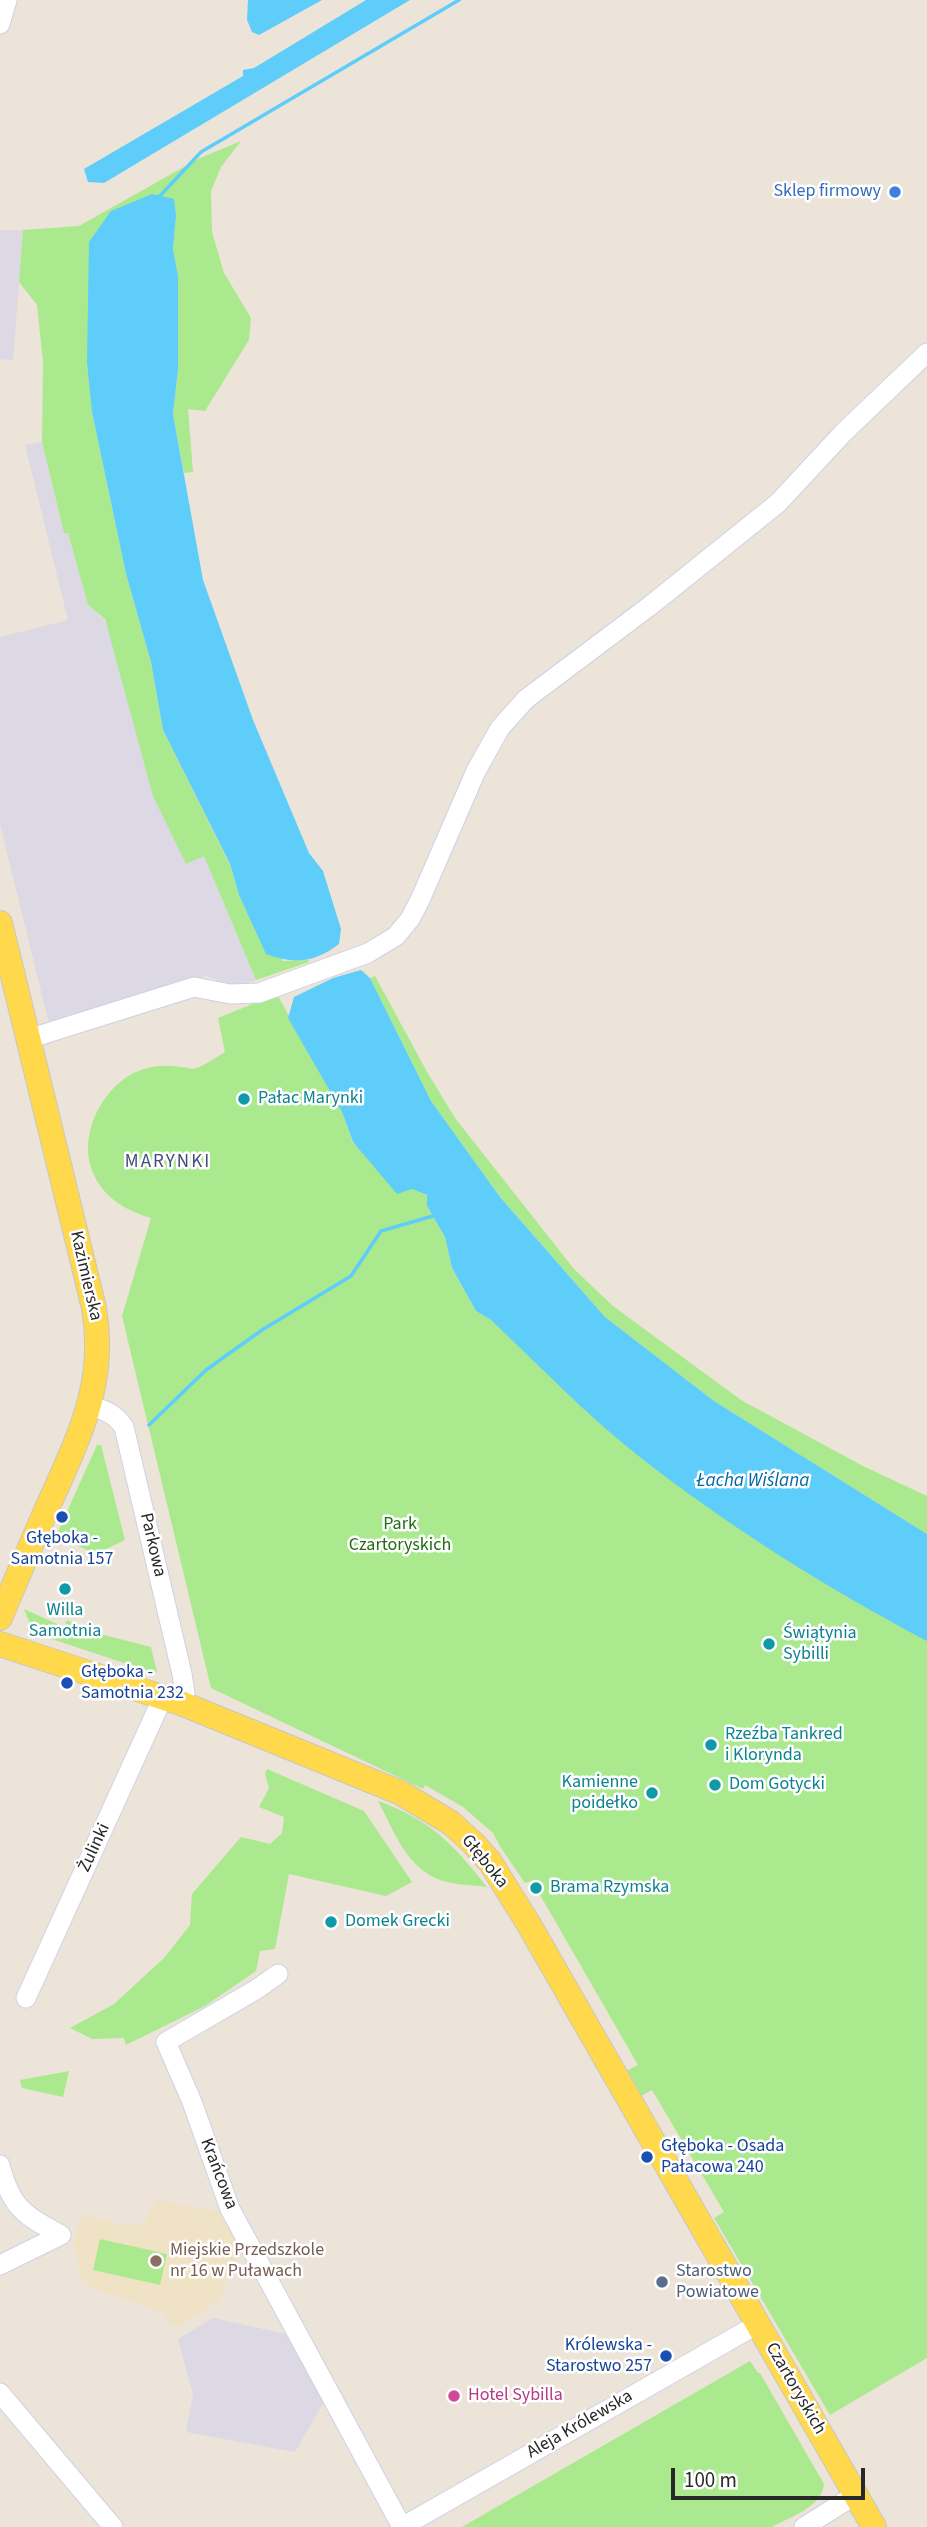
<!DOCTYPE html>
<html>
<head>
<meta charset="utf-8">
<style>
	body { margin:0 }
	#map { position:relative; width:927px; height:2527px; overflow:hidden; background:#ece4d8; font-family:"Source Sans 3",sans-serif }
	canvas { display:block }
	.scale { position:absolute; left:671px; top:2468px; width:194px; height:32px; box-sizing:border-box; border:4px solid #282828; border-top:0; padding-left:9px; font-size:21px; line-height:24px; white-space:nowrap; color:#282828; -webkit-text-stroke:5px #fff; paint-order:stroke }
</style>
</head>
<body>
<div id="map">
<canvas width="927" height="2527"></canvas>
<div class="scale">100 m</div>
</div>
<script>
const ctx = document.querySelector('canvas').getContext('2d');
ctx.lineJoin = 'round';
function paint(path, color) { ctx.fillStyle = color; ctx.fill(path, 'evenodd'); }
function strokePath(path, color, width, dash) { ctx.strokeStyle = color; ctx.lineWidth = width; ctx.lineCap = dash ? 'butt' : 'round'; ctx.setLineDash(dash || []); ctx.stroke(path); }
function write(font, color, halo, rows, align = 'center') {
  ctx.font = font + ' "Source Sans 3",sans-serif'; ctx.lineWidth = 5; ctx.setLineDash([]); ctx.textBaseline = 'middle'; ctx.strokeStyle = halo; ctx.fillStyle = color; for (const [text, x, y, turn = 0] of rows) {
    ctx.save(); ctx.translate(x, y); ctx.rotate((+turn || 0) * Math.PI / 180); ctx.textAlign = isNaN(turn) ? turn : align; if (halo) ctx.strokeText(text, 0, 0); ctx.fillText(text, 0, 0); ctx.restore();
  }
}
const industrial = new Path2D(`
	M0,230H23L13,360L0,359Z
	M42,442L64,533H68L88,605L104,619L186,863L204,855L256,980L236,987L206,976L50,1028L0,824V637L68,620L25,445Z
	M213,2318L286,2334L324,2402L295,2452L186,2432L193,2395L178,2339Z`);
const education = new Path2D(`
	M157,2200L220,2212L239,2247L235,2265H229L221,2303L211,2301L209,2309L178,2327L171,2326L164,2313L88,2286L81,2278L74,2244L81,2215L128,2226L129,2223L144,2226L147,2214Z`);
const green = new Path2D(`
	M241,141L221,167L211,191L212,232L224,273L251,318L249,340L205,411L188,409L193,472L184,473L173,414L178,370V276L173,249L176,216L92,412L126,574L151,662L163,730L230,865L239,895L283,961L308,960L309,962L256,980L204,856L186,864L153,796L105,619L88,605L68,533H64L42,442L43,362L37,305L19,282L23,230L79,226L198,159Z
	M375,976L426,1070L455,1118L574,1269L613,1306L741,1400L863,1466L927,1496V1534L714,1401L605,1317L500,1197L431,1101L370,978Z
	M277,994L342,1112L353,1143L412,1189L427,1195V1206L445,1237L452,1268L476,1311L491,1320L927,1622V2358L830,2415L714,2218L724,2212L652,2090L641,2096L626,2071L638,2065L536,1888L531,1881L525,1883L501,1848L493,1833L463,1807L425,1785L423,1789L211,1688L122,1316L151,1218C123,1210 98,1194 90,1164C81,1127 107,1080 144,1069C155,1065 169,1065 181,1067C186,1067 191,1070 196,1068C206,1065 216,1057 225,1052L218,1018Z
	M97,1445H101L125,1540L96,1554L56,1536Z
	M24,1609L64,1627L67,1620L92,1632L151,1647L157,1672H151L34,1633Z
	M267,1769L364,1811L412,1882L386,1896L289,1874L275,1949L260,1951L256,1971L205,2006L126,2045L124,2038L92,2039L70,2028L114,2004L164,1958L190,1925L192,1894L241,1837L270,1844L282,1833L284,1817L259,1807L269,1788L265,1774Z
	M378,1801C431,1820 453,1844 487,1887C473,1885 456,1885 443,1881C407,1870 394,1831 378,1801Z
	M69,2071L63,2097L22,2088L20,2080Z
	M100,2239L167,2254L160,2285L93,2270Z
	M750,2361L758,2373H760L824,2484C822,2507 790,2517 772,2527H462Z`);
const water = new Path2D(`
	M248,0H322L259,35L252,32L247,20Z
	M366,0H410L104,183L88,182L84,169L243,76V70L254,68Z
	M152,194L174,199L176,216L173,249L178,276V370L173,414L203,580L253,720L309,853L323,871L341,929L339,944C316,962 294,965 266,954L239,895L230,864L163,730L151,662L126,574L92,412L87,362L89,242L111,211Z
	M361,970L370,978L431,1101L500,1197L605,1317L714,1401L927,1534V1641C826,1588 725,1524 636,1454C584,1413 539,1365 491,1320L476,1311L452,1268L445,1237L427,1206V1195L412,1189L397,1194L353,1142L342,1112L288,1018L294,997L333,978Z`);
const stream = new Path2D(`
	M158,198L201,152L459,0
	M149,1425L206,1370L262,1330L351,1276L381,1231L433,1216`);
const minor = new Path2D(`
	M0,24L7,0
	M28,1039L194,987L230,994L259,993L368,953L396,936L410,919L420,900L476,771L500,728L526,699L651,605L778,503L844,432L927,353
	M90,1406C105,1410 115,1414 124,1427L182,1674L185,1693L183,1704
	M278,1974L257,1989L166,2042L192,2102L230,2209L402,2527
	M26,1998L163,1697
	M0,2165C11,2208 24,2215 61,2235L0,2265
	M0,2393L113,2527
	M402,2527L758,2324
	M804,2527L855,2495`);
const major = new Path2D(`
	M0,923L94,1308C107,1383 79,1437 49,1504C32,1542 16,1580 0,1618
	M0,1644L183,1704L401,1793L451,1823L473,1843L490,1862L528,1923L874,2527`);
const markers = [
	[895,192,7,"#3f7fe0"],
	[244,1099,7,"#0f9aa8"],
	[62,1517,7,"#1a4fb4"],
	[65,1589,7,"#0f9aa8"],
	[769,1644,7,"#0f9aa8"],
	[67,1683,7,"#1a4fb4"],
	[711,1745,7,"#0f9aa8"],
	[715,1785,7,"#0f9aa8"],
	[652,1793,7,"#0f9aa8"],
	[536,1888,7,"#0f9aa8"],
	[331,1922,7,"#0f9aa8"],
	[647,2157,7,"#1a4fb4"],
	[156,2261,7,"#8d6e63"],
	[662,2282,7,"#5c6f8a"],
	[666,2356,7,"#1a4fb4"],
	[454,2396,7,"#d1479c"]
];
const shopNames = [
	["Sklep firmowy",881,192]
];
const cultureNames = [
	["Pałac Marynki",258,1099],
	["Willa",65,1611,"center"],
	["Samotnia",65,1632,"center"],
	["Świątynia",783,1634],
	["Sybilli",783,1655],
	["Rzeźba Tankred",725,1735],
	["i Klorynda",725,1756],
	["Kamienne",638,1783,"right"],
	["poidełko",638,1804,"right"],
	["Dom Gotycki",729,1785],
	["Brama Rzymska",550,1888],
	["Domek Grecki",345,1922]
];
const streetNames = [
	["Kazimierska",85,1276,77],
	["Parkowa",152,1545,77],
	["Żulinki",95,1848,-65],
	["Głęboka",484,1862,51],
	["Krańcowa",218,2174,69],
	["Czartoryskich",795,2389,60],
	["Aleja Królewska",580,2425,-30]
];
const parkNames = [
	["Park",400,1525],
	["Czartoryskich",400,1546]
];
const transitNames = [
	["Głęboka -",62,1539,"center"],
	["Samotnia 157",62,1560,"center"],
	["Głęboka -",81,1673],
	["Samotnia 232",81,1694],
	["Głęboka - Osada",661,2147],
	["Pałacowa 240",661,2168],
	["Królewska -",652,2346,"right"],
	["Starostwo 257",652,2367,"right"]
];
const educationNames = [
	["Miejskie Przedszkole",170,2251],
	["nr 16 w Puławach",170,2272]
];
const serviceNames = [
	["Starostwo",676,2272],
	["Powiatowe",676,2293]
];
const hotelNames = [
	["Hotel Sybilla",468,2396]
];
const neighbourhoodNames = [
	["MARYNKI",168,1163]
];
const waterNames = [
	["Łacha Wiślana",753,1482]
];
paint(industrial, '#ddd9e4');
paint(education, '#f0e3c5');
paint(green, '#abe98e');
paint(water, '#5fcdfa');
strokePath(stream, '#5fcdfa', 3.5);
strokePath(minor, '#cdd1e3', 21);
strokePath(major, '#c7c7c7', 26);
strokePath(minor, '#fff', 19);
strokePath(major, '#ffd94b', 24);
for (const [x, y, r, color] of markers) { const dot = new Path2D(); dot.arc(x, y, r, 0, 2 * Math.PI); ctx.fillStyle = color; ctx.fill(dot); strokePath(dot, '#fff', 2.5); }
write('18px', '#366cbe', '#fff', shopNames, 'right');
write('18px', '#0d838f', '#fff', cultureNames, 'left');
write('18px', '#282828', '#fff', streetNames);
write('18px', '#226b12', '#fff', parkNames);
write('18px', '#164399', '#fff', transitNames, 'left');
write('18px', '#785e54', '#fff', educationNames, 'left');
write('18px', '#4e5e75', '#fff', serviceNames, 'left');
write('18px', '#b23c85', '#fff', hotelNames, 'left');
ctx.letterSpacing = '2px';
write('19px', '#444d7d', '#fff', neighbourhoodNames);
ctx.letterSpacing = '0px';
write('italic 19px', '#0068a4', '#fff', waterNames);
</script>
</body>
</html>
